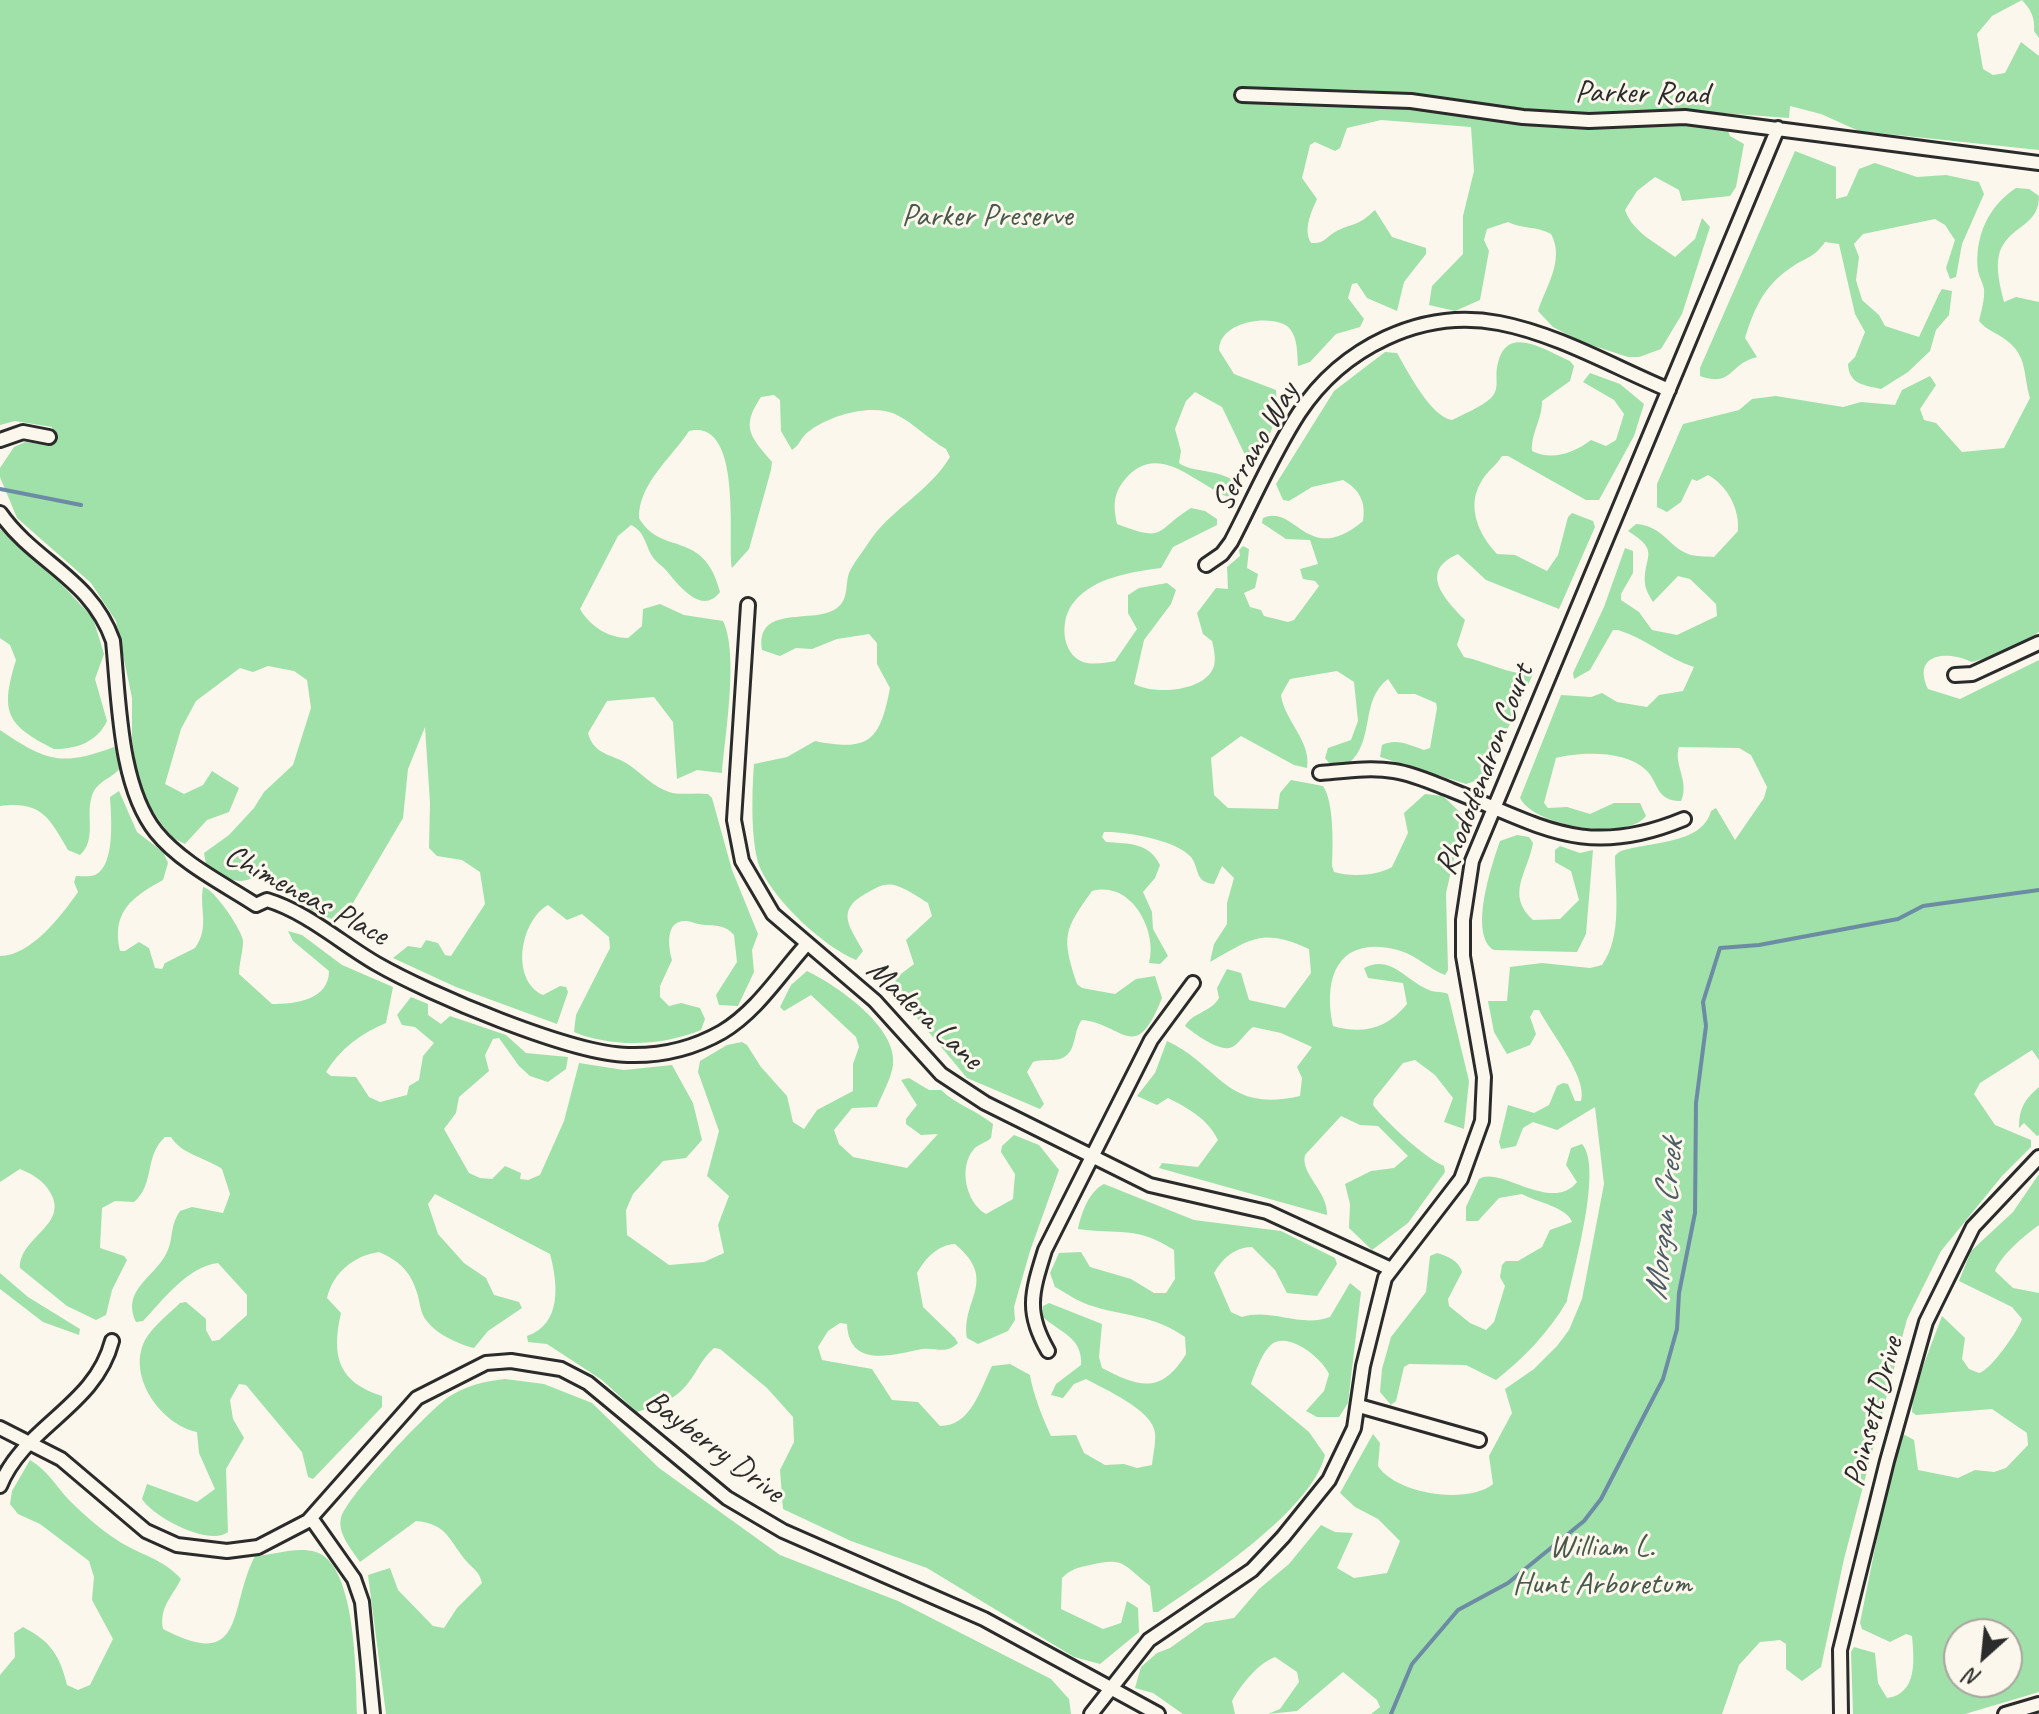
<!DOCTYPE html>
<html>
<head>
<meta charset="utf-8">
<style>
	body { margin:0 }
	#map { position:relative; width:2039px; height:1714px; overflow:hidden; background:#fbf7ec; font-family:Caveat,sans-serif }
	canvas { display:block }
	.north { position:absolute; left:1943px; top:1618px; width:80px; height:80px; box-sizing:border-box; background:#fbf7ec; border:2px solid #a8a59f; border-radius:50%; rotate:207deg; font-size:22px; font-weight:700; line-height:32px; text-align:center; color:#2b2b2b }
	.north::after { content:''; display:block; margin:auto; width:28px; height:36px; background:#2b2b2b; clip-path:polygon(50% 0,100% 100%,50% 72%,0 100%) }
</style>
</head>
<body>
<div id="map">
<canvas width="2039" height="1714"></canvas>
<div class="north">N</div>
</div>
<script>
const ctx = document.querySelector('canvas').getContext('2d');
ctx.lineJoin = 'round';
function paint(path, color) { ctx.fillStyle = color; ctx.fill(path, 'evenodd'); }
function strokePath(path, color, width, dash) { ctx.strokeStyle = color; ctx.lineWidth = width; ctx.lineCap = dash ? 'butt' : 'round'; ctx.setLineDash(dash || []); ctx.stroke(path); }
function write(font, color, halo, rows, align = 'center') {
  ctx.font = font + ' Caveat,sans-serif'; ctx.lineWidth = 6; ctx.setLineDash([]); ctx.textBaseline = 'middle'; ctx.strokeStyle = halo; ctx.fillStyle = color; for (const [text, x, y, turn = 0] of rows) {
    ctx.save(); ctx.translate(x, y); ctx.rotate((+turn || 0) * Math.PI / 180); ctx.textAlign = isNaN(turn) ? turn : align; if (halo) ctx.strokeText(text, 0, 0); ctx.fillText(text, 0, 0); ctx.restore();
  }
}
const green = new Path2D(`
	M0,0H2039V38L2034,31C2035,17 2031,10 2022,0L1992,16L1977,34L1983,69L1993,75L2005,73L2021,42L2039,56V150L1859,131L1821,114L1790,106L1789,118L1721,113L1730,136L1744,144L1736,187L1730,196L1682,201L1679,190L1655,177L1637,191L1625,210C1633,233 1657,243 1675,257L1695,239L1702,218L1710,227L1682,314L1661,349L1639,357H1628L1582,342L1553,327L1538,311C1546,286 1565,260 1551,234C1537,226 1522,229 1508,222L1487,229L1484,240L1489,251L1480,300L1455,311L1429,305L1432,286L1463,254V216L1474,171L1471,127L1381,120L1347,128L1340,148L1335,151L1315,142L1310,145L1302,178L1317,199C1311,213 1303,229 1311,243C1324,244 1325,238 1335,232C1353,222 1356,228 1375,210L1392,237L1426,248V254L1404,282L1397,311L1367,298L1357,283L1352,284L1348,298L1364,319L1360,327L1336,334L1310,362L1298,366C1297,353 1298,339 1290,329C1279,314 1220,318 1219,350L1234,374L1276,390C1279,415 1272,436 1257,456L1246,457L1222,407L1195,392L1186,401L1175,429L1181,451L1179,463C1192,473 1216,468 1236,482L1237,489L1228,497C1195,483 1159,442 1127,477C1113,493 1113,504 1117,524C1167,543 1154,531 1191,508L1205,511L1217,519V525L1173,547L1161,568C1132,572 1094,577 1074,602C1060,618 1060,653 1083,662C1093,665 1105,663 1115,661L1137,629L1128,613V595L1139,588L1167,583L1176,590L1171,604L1144,640L1134,684C1154,695 1206,692 1214,666C1216,658 1214,649 1212,641L1203,634L1197,613L1216,588L1228,589L1227,567L1240,556L1239,550L1243,546L1249,549L1247,568L1258,574L1255,588L1244,593L1250,607L1261,610L1264,616L1288,622L1294,620L1319,586L1315,581L1303,579L1300,569L1318,564L1310,540L1286,539L1262,523L1263,518C1296,503 1307,568 1363,521C1366,502 1360,490 1343,480L1312,487L1289,501L1283,500L1276,484L1334,391L1385,352L1397,353C1408,372 1431,417 1452,420C1464,414 1481,407 1491,398C1500,389 1495,379 1497,368C1504,322 1543,349 1570,361L1574,366L1570,381L1542,401C1542,420 1531,433 1532,451C1552,461 1574,453 1591,440L1606,446L1616,440L1624,414L1614,400L1583,382L1590,373L1620,384L1644,404L1634,436L1599,500H1586L1508,456H1502C1496,466 1486,472 1481,482C1466,507 1479,535 1497,554L1515,555L1547,571L1558,555L1568,517L1572,513L1593,521L1595,527L1559,609L1486,580L1458,554C1417,572 1446,600 1465,620L1457,645L1464,657C1488,662 1509,675 1533,674L1485,778L1466,784L1380,757L1382,745C1397,738 1409,745 1424,750L1430,748L1437,708L1436,703L1415,694H1398L1388,679C1359,701 1376,741 1348,764L1329,763L1325,758L1328,748L1351,740L1358,721L1354,682L1337,671L1290,679L1281,695C1284,720 1312,742 1307,768L1294,765L1241,736L1211,758L1214,795L1228,808L1278,809L1280,793L1291,780L1323,786C1334,801 1333,846 1332,866L1334,872C1351,877 1376,876 1392,867L1408,833L1404,813L1425,794L1443,796L1464,816L1446,893L1448,970L1445,975C1429,969 1417,956 1401,951C1340,933 1322,975 1333,1026C1363,1035 1388,1028 1407,1004L1403,983L1368,978L1364,968C1391,954 1406,981 1429,990C1436,993 1441,991 1448,994L1469,1081L1464,1129L1444,1122L1453,1098L1435,1075L1415,1060L1403,1063L1374,1099L1373,1105C1385,1121 1426,1159 1444,1166L1445,1172L1408,1223L1372,1250L1349,1228L1350,1204L1345,1184L1371,1171L1394,1168L1408,1156L1378,1126L1360,1125L1341,1116L1305,1155C1300,1174 1328,1191 1327,1215L1159,1168L1162,1163L1198,1167L1218,1140C1208,1119 1188,1108 1168,1098L1157,1105L1137,1096L1155,1073L1167,1041C1222,1067 1225,1113 1300,1096L1302,1078L1297,1067L1312,1047L1281,1033L1253,1027C1246,1032 1241,1041 1234,1046C1222,1055 1194,1033 1185,1026C1193,1012 1210,1013 1219,998L1217,988L1227,969L1241,973L1249,1000L1285,1008L1311,973L1309,949C1262,928 1253,938 1210,962L1214,944L1227,924V903L1234,878L1222,866L1214,884C1194,882 1200,869 1191,857C1176,840 1125,831 1104,832L1102,837L1106,842C1129,844 1149,842 1160,865L1155,878L1143,892L1152,912L1153,929L1168,956L1160,964L1149,963C1158,932 1132,880 1092,891C1064,930 1061,936 1077,984L1082,988L1115,994L1136,979L1155,976L1162,998C1135,1066 1124,1024 1082,1020C1072,1032 1078,1053 1060,1059C1051,1061 1042,1059 1033,1062L1027,1072L1044,1104L1040,1109L967,1078L892,988L897,977L914,964L906,940L932,916L928,903C918,897 906,888 894,885C882,883 875,889 865,894C835,911 850,927 863,951L856,960C823,946 777,903 761,870C750,847 752,790 754,764L787,757L815,741C869,752 880,741 890,688L877,664V643L869,634L837,639L812,649L796,648L780,656L762,650C755,603 815,625 837,608C849,599 845,585 849,573C853,564 863,551 869,542C891,509 928,493 950,457L946,449C928,439 914,423 895,414C871,403 827,416 808,432C801,437 800,445 792,450L781,431L780,400L774,395L761,397C740,428 751,437 772,462L771,470L749,549L732,568C727,543 744,418 689,431C673,456 638,484 639,518C661,557 704,528 720,592C701,617 677,583 665,569C661,565 655,561 652,556C645,544 645,532 631,525L618,536L580,609C590,626 608,638 628,638L642,626L643,609L660,604L684,615L723,621C739,654 725,735 722,773L697,770L677,779L673,722L654,697L607,701L588,733C594,757 616,754 632,767C644,776 654,787 669,792C681,796 696,792 708,794L712,798L732,870L758,934L752,950L754,972L738,1006L719,1005L716,995L737,962L734,935C725,925 718,926 706,925C699,925 693,922 687,921C665,919 668,946 672,960L660,986V997L669,1006L681,1003L700,1008L705,1019L701,1030C662,1046 613,1048 574,1032L576,1015L610,948L609,937L582,914L567,920L548,905C520,921 510,980 543,995L560,986L566,987L568,992L557,1024L456,987L393,958L408,946L421,948L426,940L438,943L445,955L451,956L485,904L480,872L462,860L437,856L429,848L430,803L425,727L408,769L403,818L343,920C320,923 280,885 255,877C234,887 224,876 206,864L204,853L229,835L254,808L264,792L293,765L311,708L307,680L294,671L268,666L253,672L240,668L196,701L181,729L165,784L184,794L203,785L212,771L239,788L229,812L207,820L185,844L173,838L161,823L139,790L132,739V698L116,621L91,583L17,518L0,477V468L14,447L25,442L48,445L54,441L52,427L15,421L0,425Z
	M1795,151L1836,167V199L1847,196L1859,169L1875,163L1917,177L1946,175L1979,182L1984,194L1962,244L1956,277L1950,279L1946,268L1955,240L1945,225L1935,219L1863,234L1854,244L1859,257L1856,280L1862,300L1879,315L1885,326L1919,337L1939,294L1942,289L1952,291L1949,315L1936,330L1930,351L1908,372L1881,389C1863,385 1849,384 1848,364L1855,357L1865,332L1855,314L1839,244L1825,242C1812,260 1805,257 1789,269C1764,286 1754,309 1745,338L1757,357C1728,364 1733,388 1700,376V368Z
	M2016,188L2029,189L2039,196C2039,224 2016,224 2003,245C1993,261 2000,285 2004,302L2016,297L2039,302V632L2006,652L1972,662C1948,650 1911,653 1928,689L1960,699L2039,660V1060L2032,1050L1980,1083L1974,1094L1995,1125L2031,1140V1147L2002,1176L1941,1251L1907,1319L1844,1559L1821,1667L1802,1681L1786,1669V1644L1780,1640L1760,1642L1739,1665L1722,1714H1371L1380,1707L1377,1700L1343,1672L1297,1711L1268,1714L1280,1709L1299,1682L1297,1672L1275,1657C1257,1664 1241,1685 1232,1701L1235,1714H1183L1153,1693L1135,1688L1141,1667L1157,1653L1170,1648L1205,1623L1234,1618L1259,1589L1289,1564L1321,1525L1335,1532L1353,1533L1337,1568L1354,1578L1387,1573L1400,1541L1378,1519L1355,1507L1340,1493L1373,1434L1380,1443L1378,1466C1396,1494 1467,1505 1493,1484L1489,1456L1512,1413L1505,1389L1534,1369L1557,1346L1569,1330L1582,1299L1604,1184L1595,1107L1557,1130L1533,1122L1523,1128L1516,1146L1501,1149L1499,1142L1508,1105L1534,1113L1549,1105L1557,1086L1563,1083L1568,1084L1575,1101H1581C1588,1078 1551,1033 1539,1010H1534L1530,1017L1536,1034L1530,1045L1507,1054L1494,1032L1488,1001H1507L1510,967L1542,963L1590,968L1602,965C1623,936 1615,890 1615,856L1619,852C1646,841 1702,846 1711,811L1716,808L1735,840L1764,798L1767,787L1751,755L1739,748L1679,747C1673,764 1690,782 1681,801C1655,801 1659,782 1646,770C1625,750 1581,752 1556,758L1544,803L1548,808L1567,807L1590,814L1614,803H1640L1646,816C1626,842 1533,826 1520,798L1561,695L1591,697L1602,693L1617,702L1647,707L1659,695L1683,691L1694,667C1666,658 1647,639 1618,630H1613L1590,670L1574,679L1573,673L1604,607L1625,548L1633,551V573L1621,594V600L1639,612L1652,630L1677,635L1717,616L1716,604L1690,579L1678,576L1653,602C1650,597 1645,589 1645,583C1644,554 1661,552 1628,531L1636,524C1663,526 1668,546 1688,554C1695,557 1707,556 1714,557L1738,531C1740,509 1727,485 1708,475L1697,481L1692,479L1681,502L1667,512L1657,507V484L1683,424L1739,410L1752,399L1776,396L1843,407L1861,402L1895,405L1902,390L1930,376L1936,385L1920,409L1924,420L1936,423L1962,452L2004,448L2030,398C2023,375 2028,356 2006,340C1997,333 1986,330 1979,321C1981,312 1985,299 1984,289C1983,283 1979,277 1978,271C1974,238 1988,206 2016,188Z
	M0,529L40,561L93,618L104,654L95,679L107,721C97,742 77,749 54,749C6,725 0,712 16,660L10,645L0,638Z
	M0,730C46,761 61,767 114,747L120,750L121,767C113,778 99,780 93,793C84,813 98,839 80,855L68,850C49,817 41,801 0,806Z
	M119,791L137,832L163,852L168,863L163,880C132,897 111,912 120,951H125L139,942L149,948L155,968L162,969L165,963L195,948C210,927 199,910 203,887C214,888 243,932 243,941C243,952 239,963 239,974L272,1004C295,1004 329,1000 329,971L293,941L288,931L302,935L342,965L393,987L386,1023C360,1034 340,1049 326,1072L331,1076L356,1077L369,1097L380,1102L407,1095L409,1086L419,1080L423,1056L434,1043L415,1027L402,1025L397,1015L411,997L428,1004V1015L441,1024L450,1016L506,1035L526,1053L568,1057L566,1069L548,1082L530,1076L519,1066L499,1038L493,1039L485,1055L489,1071L459,1097L456,1113L444,1129L469,1173L480,1178L492,1179L505,1166L521,1173L520,1179L528,1180L540,1175L564,1121L579,1063L624,1070L672,1065L693,1103L702,1140L686,1158L663,1161L633,1194L626,1210L627,1235L669,1265L704,1262L724,1253L718,1225L729,1196L707,1176L719,1131L698,1072L700,1061L727,1045L742,1042L747,1045L761,1067L787,1096L793,1122L804,1129L817,1110L853,1091V1064L859,1047L856,1037L811,995L784,1011L780,1007L791,985L807,971C836,985 898,1027 893,1065C891,1079 882,1094 877,1107L852,1108L834,1130L839,1144L853,1157L907,1168L938,1134L921,1135L906,1124V1119L917,1105L901,1080L909,1078L929,1090H941C957,1105 976,1110 993,1124L991,1138C986,1143 978,1144 974,1149C958,1167 966,1203 986,1214L1013,1199L1015,1174L1001,1152L1002,1146L1014,1135L1039,1145L1059,1170L1030,1251L1014,1307L1015,1320L1008,1331L978,1344L967,1338C961,1299 999,1281 955,1244C937,1245 925,1259 917,1273L923,1307L955,1338L958,1343C946,1355 936,1347 922,1349C895,1354 849,1370 847,1324L840,1323L828,1331L818,1347L822,1360L872,1369L892,1400L918,1402L940,1426C971,1426 980,1390 992,1366L1010,1364L1030,1375C1033,1394 1043,1419 1051,1436L1076,1435L1084,1453L1105,1465L1124,1464L1137,1468L1152,1465C1153,1455 1156,1443 1155,1433C1153,1410 1104,1389 1086,1379L1074,1384L1063,1398L1051,1395L1056,1384L1081,1365C1083,1337 1059,1332 1043,1317V1306L1049,1303L1102,1324L1099,1357L1102,1368C1139,1387 1161,1395 1186,1354L1185,1337C1152,1314 1125,1317 1089,1305C1077,1301 1066,1293 1055,1287L1050,1273L1059,1253L1081,1252L1090,1267L1131,1279L1154,1293H1166L1175,1279L1174,1250C1135,1225 1119,1235 1078,1229C1081,1214 1089,1191 1104,1184L1194,1220L1281,1231L1335,1258L1337,1264L1317,1296L1287,1293L1275,1270L1252,1247C1235,1247 1222,1259 1214,1273L1231,1312L1242,1317C1272,1308 1300,1328 1330,1317L1350,1283L1361,1292L1348,1403L1339,1417H1317L1306,1411L1324,1391L1329,1374C1323,1359 1289,1331 1272,1344C1262,1352 1255,1373 1251,1384L1309,1432L1325,1455C1312,1510 1205,1580 1158,1612H1153L1150,1586C1122,1564 1125,1557 1090,1565C1077,1568 1071,1569 1062,1578L1061,1609L1103,1629L1121,1623L1127,1601L1138,1608L1139,1632L1100,1664L1074,1657L927,1568L851,1541L783,1509L780,1470L794,1442L793,1417L767,1388L720,1349L714,1348C700,1360 695,1377 683,1389C672,1401 653,1407 637,1412L602,1380L547,1344L528,1342L527,1336C562,1324 558,1284 550,1254L435,1194L428,1204L438,1234L464,1263L486,1278L494,1295L519,1302L522,1308L488,1331L474,1348C458,1344 436,1334 426,1320C421,1314 420,1304 418,1296C412,1273 400,1261 379,1252C353,1256 333,1273 327,1298L341,1313C331,1356 338,1382 382,1396V1407L313,1479L308,1477L302,1452L246,1385L239,1384L230,1400L233,1419L244,1438L226,1469L228,1532C210,1547 153,1517 142,1499L147,1484L197,1502L215,1489L199,1453L197,1432C162,1425 126,1377 145,1340C152,1327 169,1314 180,1303L186,1302L206,1319V1330L212,1341L219,1340L247,1315V1295L218,1263C187,1267 163,1300 143,1321L136,1322C121,1289 155,1278 167,1252C174,1237 169,1228 180,1211L192,1207L223,1213L230,1194L222,1169C205,1157 182,1155 171,1137H165C144,1156 155,1184 134,1202L115,1201L102,1208L100,1248L124,1256L127,1260L112,1290L106,1315L96,1320L67,1306L20,1268C19,1237 70,1225 50,1192C43,1180 32,1174 20,1169L0,1182V956C31,956 62,915 78,892L74,882L76,876C81,876 90,877 95,875C116,865 111,815 110,797Z
	M1517,835L1529,837L1533,843C1528,872 1505,895 1533,920L1560,919L1579,900L1571,871L1555,862V850L1560,846L1580,853L1593,850L1586,934L1577,952L1494,950C1468,935 1492,864 1500,841Z
	M2039,1087V1135L2037,1136L2024,1123L2019,1128C2019,1108 2025,1099 2039,1087Z
	M1582,1144C1603,1167 1574,1268 1567,1301C1549,1332 1524,1358 1496,1380L1466,1365L1409,1364L1404,1367L1396,1401L1391,1405L1380,1392L1382,1369L1391,1337L1426,1292L1430,1256L1437,1253C1448,1256 1459,1261 1462,1272L1448,1299L1449,1306L1470,1323L1486,1330L1494,1322L1505,1286L1500,1277L1502,1265L1506,1261H1518L1542,1247L1550,1230L1572,1222C1567,1207 1536,1202 1522,1194L1499,1198L1478,1221H1466V1207L1479,1179C1499,1165 1552,1214 1577,1182L1566,1165L1571,1148Z
	M2039,1174V1225C2025,1235 2001,1255 1995,1271L2013,1288L2039,1293V1692L1965,1714H1853L1851,1652L1854,1647L1875,1653L1878,1683L1887,1698C1918,1694 1914,1659 1912,1636L1906,1634L1890,1642L1862,1629L1860,1623L1886,1493L1903,1434L1914,1440L1918,1470L1958,1478L1975,1470L1994,1472L2006,1468L2028,1445L2027,1433L1992,1409L1916,1415L1912,1412L1913,1393L1942,1316L1965,1338L1962,1359L1969,1369L1979,1373C1990,1371 2018,1331 2022,1319L2012,1307L1959,1281L1971,1251L2013,1212ZM2007,1634V1682H1959V1634Z
	M0,1273L28,1297L80,1329L79,1335L43,1322L0,1289Z
	M505,1379L544,1384L592,1403L659,1468L780,1555L898,1601L1051,1679L1069,1699L1071,1714H386L368,1575L390,1568L398,1590L433,1626L444,1628L457,1608L482,1583C479,1572 476,1571 468,1563C449,1542 449,1524 416,1521L360,1562C352,1550 337,1533 341,1518C346,1497 428,1412 447,1398C465,1386 484,1381 505,1379Z
	M30,1460C47,1470 56,1486 69,1500C84,1515 100,1529 117,1540C139,1555 163,1558 181,1579C172,1597 159,1607 163,1629C247,1673 228,1607 255,1556C275,1555 296,1546 316,1552C357,1565 356,1680 357,1714H0V1675L15,1657L14,1633L23,1627C50,1641 60,1655 67,1685L78,1690L90,1685L113,1639L92,1600L94,1577L89,1561L40,1524L18,1514L10,1504L12,1491Z`);
const stream = new Path2D(`
	M0,489L81,505
	M1391,1714L1412,1664L1458,1610L1508,1583L1584,1521L1601,1499L1663,1379L1677,1329L1679,1293L1695,1213L1696,1103L1706,1026L1703,1002L1720,948L1759,945L1898,919L1923,906L2039,890`);
const minor = new Path2D(`
	M1242,95L1411,101L1523,117L1589,121L1685,117L2039,163
	M0,440L23,432L49,437
	M0,513C35,563 91,578 113,641C119,699 119,786 156,832C181,863 224,884 256,905L267,900C307,912 342,944 377,964C429,994 571,1054 628,1055C661,1056 694,1048 722,1032C757,1011 779,975 806,945
	M1206,565L1222,554L1231,542C1253,500 1273,453 1299,413C1342,348 1421,308 1499,323C1557,334 1614,367 1669,390
	M748,605L734,820L742,861L773,914L875,1001L941,1074L985,1103L1150,1185L1267,1212L1391,1269
	M1955,675L1972,674L2039,643
	M1320,773C1344,771 1370,767 1394,771C1414,774 1433,783 1451,790C1542,826 1585,860 1684,819
	M1048,1351C1025,1312 1032,1292 1045,1250L1151,1040L1193,983
	M1359,1406L1479,1440
	M0,1428L61,1459L146,1531L177,1545L227,1551L258,1547L308,1521L417,1398L486,1363L511,1361L561,1369L588,1383L727,1498L783,1531L984,1619L1158,1714
	M0,1486C24,1426 95,1407 112,1341
	M311,1518L354,1579L362,1602L373,1714
	M1091,1714L1149,1640L1252,1570L1283,1537L1329,1480L1354,1428L1363,1366L1385,1278L1461,1179L1482,1121L1484,1077L1463,956V920L1472,861L1778,128
	M1841,1714L1840,1650L1887,1461L1926,1322L1973,1227L2039,1157
	M2005,1714L2039,1704`);
const streetNames = [
	["Parker Road",1642,94,1],
	["Serrano Way",1256,447,-60],
	["Rhododendron Court",1485,770,-69],
	["Chimeneas Place",306,896,28],
	["Madera Lane",924,1015,43],
	["Poinsett Drive",1874,1412,-75],
	["Bayberry Drive",714,1447,37]
];
const parkNames = [
	["Parker Preserve",987,217],
	["William L.",1602,1548],
	["Hunt Arboretum",1602,1585]
];
const waterNames = [
	["Morgan Creek",1665,1220,-84]
];
paint(green, '#a0e0a9');
strokePath(stream, '#6c8ba4', 4);
strokePath(minor, '#2b2b2b', 18);
strokePath(minor, '#fbf7ec', 12);
write('32px', '#2b2b2b', '#fbf7ec', streetNames);
write('32px', '#48584a', '#fbf7ec', parkNames);
write('italic 34px', '#4c5b68', '#fbf7ec', waterNames);
</script>
</body>
</html>
